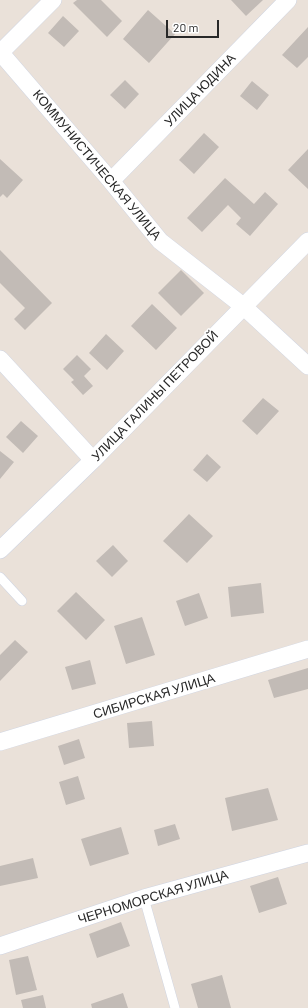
<!DOCTYPE html>
<html>
<head>
<meta charset="utf-8">
<style>
	body { margin:0 }
	#map { position:relative; width:308px; height:1008px; overflow:hidden; background:#eae1d9; font-family:Barlow,sans-serif }
	canvas { display:block }
	.scale { position:absolute; left:166px; top:20px; width:53px; height:18px; box-sizing:border-box; border:2px solid #282828; border-top:0; padding-left:5px; font-size:12px; line-height:14px; white-space:nowrap; color:#282828; -webkit-text-stroke:3px #fff; paint-order:stroke }
</style>
</head>
<body>
<div id="map">
<canvas width="308" height="1008"></canvas>
<div class="scale">20 m</div>
</div>
<script>
const ctx = document.querySelector('canvas').getContext('2d');
ctx.lineJoin = 'round';
function paint(path, color) { ctx.fillStyle = color; ctx.fill(path, 'evenodd'); }
function strokePath(path, color, width, dash) { ctx.strokeStyle = color; ctx.lineWidth = width; ctx.lineCap = dash ? 'butt' : 'round'; ctx.setLineDash(dash || []); ctx.stroke(path); }
function write(font, color, halo, rows, align = 'center') {
  ctx.font = font + ' Barlow,sans-serif'; ctx.lineWidth = 3; ctx.setLineDash([]); ctx.textBaseline = 'middle'; ctx.strokeStyle = halo; ctx.fillStyle = color; for (const [text, x, y, turn = 0] of rows) {
    ctx.save(); ctx.translate(x, y); ctx.rotate((+turn || 0) * Math.PI / 180); ctx.textAlign = isNaN(turn) ? turn : align; if (halo) ctx.strokeText(text, 0, 0); ctx.fillText(text, 0, 0); ctx.restore();
  }
}
const building = new Path2D(`
	M77,0H101L122,21L107,37L73,3Z
	M231,0H263L246,16Z
	M148,10L175,34L149,63L123,39Z
	M63,16L79,31L64,47L48,33Z
	M308,27V57L297,68L282,55Z
	M125,80L139,94L125,109L110,95Z
	M252,81L269,95L257,110L240,96Z
	M204,133L219,147L194,174L179,160Z
	M308,149V189L288,170Z
	M0,159L23,180L7,198L3,194L0,197Z
	M225,178L254,204L265,192L278,204L250,236L236,224L241,218L228,205L202,232L187,218Z
	M0,250L52,303L25,330L14,319L25,308L0,283Z
	M181,270L204,293L181,316L158,293Z
	M152,304L177,328L156,350L131,326Z
	M106,334L124,351L107,370L89,353Z
	M77,355L91,369L84,376L93,386L83,395L71,382L74,380L63,369Z
	M263,398L279,411L257,435L242,421Z
	M21,421L38,436L23,453L6,437Z
	M0,451L14,462L0,479Z
	M207,454L221,467L207,482L193,470Z
	M189,514L213,536L187,563L163,541Z
	M113,545L128,561L112,577L96,561Z
	M261,583L264,613L231,617L228,587Z
	M76,592L105,620L86,640L57,611Z
	M199,593L208,618L185,626L176,601Z
	M142,617L155,655L126,664L114,626Z
	M15,640L28,652L0,681V655Z
	M90,660L96,684L72,690L65,667Z
	M308,668V689L274,698L268,680Z
	M152,721L154,746L129,748L127,723Z
	M79,739L85,758L64,765L58,746Z
	M78,776L85,799L66,805L59,782Z
	M268,788L278,820L232,831L225,798Z
	M175,824L180,839L158,846L154,830Z
	M121,827L129,854L90,866L81,839Z
	M33,858L38,878L0,886V866Z
	M278,877L287,904L259,913L250,886Z
	M121,922L130,946L97,958L89,934Z
	M28,956L37,990L16,995L9,960Z
	M222,975L231,1008H198L191,984Z
	M123,993L128,1008H92L91,1004Z
	M43,995L46,1008H23L21,1000Z`);
const lane = new Path2D(`
	M0,577L22,601
	M144,898L175,1008`);
const street = new Path2D(`
	M0,52L111,181L160,241L243,306L308,366
	M1,52L53,0
	M111,181L288,0
	M0,359L93,460
	M0,550L93,460L308,241
	M0,742L308,649
	M0,946L144,898L308,853`);
const streetNames = [
	["УЛИЦА ЮДИНА",200,90,-46],
	["КОММУНИСТИЧЕСКАЯ УЛИЦА",97,165,50],
	["УЛИЦА ГАЛИНЫ ПЕТРОВОЙ",155,396,-46],
	["СИБИРСКАЯ УЛИЦА",154,696,-17],
	["ЧЕРНОМОРСКАЯ УЛИЦА",153,897,-17]
];
paint(building, '#c2bbb6');
strokePath(lane, '#cfd4e1', 10);
strokePath(street, '#cfd4e1', 18);
strokePath(lane, '#fff', 9);
strokePath(street, '#fff', 17);
write('13px', '#282828', '#fff', streetNames);
</script>
</body>
</html>
